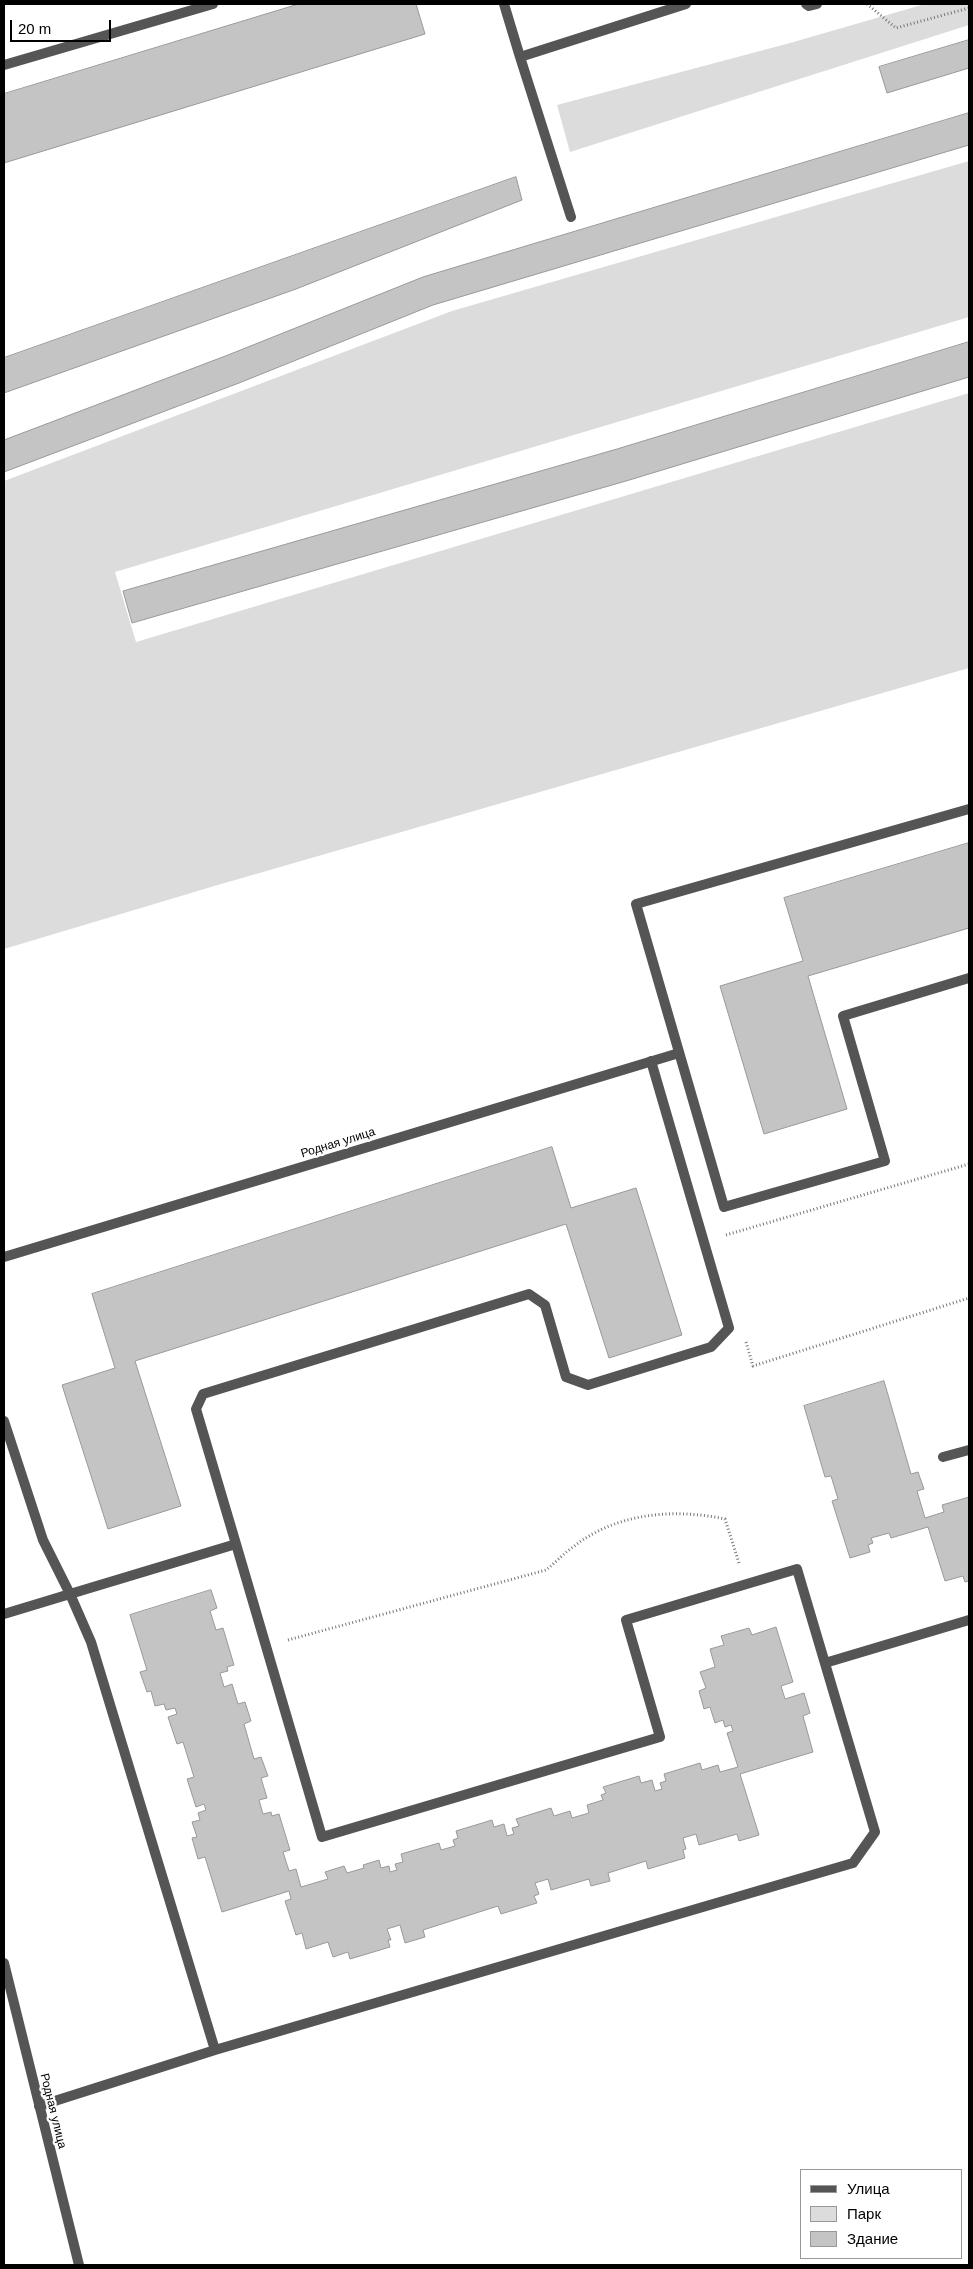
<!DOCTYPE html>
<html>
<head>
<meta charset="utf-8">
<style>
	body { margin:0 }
	#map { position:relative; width:973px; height:2269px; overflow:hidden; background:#fff; font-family:Arial,sans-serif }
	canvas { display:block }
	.frame { position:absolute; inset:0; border:5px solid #000; pointer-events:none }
	.legend { position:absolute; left:800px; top:2169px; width:162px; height:90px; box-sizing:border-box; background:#fff; border:1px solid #999; margin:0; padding:6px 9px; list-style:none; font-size:15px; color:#000 }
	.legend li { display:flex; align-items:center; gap:10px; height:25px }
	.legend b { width:25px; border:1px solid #999 }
	.scale { position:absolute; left:10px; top:20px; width:101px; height:22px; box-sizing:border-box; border:2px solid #000; border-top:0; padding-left:6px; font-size:15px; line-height:18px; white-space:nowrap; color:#000; -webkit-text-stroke:4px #fff; paint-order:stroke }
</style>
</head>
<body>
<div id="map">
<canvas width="973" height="2269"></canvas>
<div class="frame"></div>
<ul class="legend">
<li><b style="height:6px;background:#555"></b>Улица</li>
<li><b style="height:14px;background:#dcdcdc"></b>Парк</li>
<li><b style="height:14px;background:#c4c4c4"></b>Здание</li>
</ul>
<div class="scale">20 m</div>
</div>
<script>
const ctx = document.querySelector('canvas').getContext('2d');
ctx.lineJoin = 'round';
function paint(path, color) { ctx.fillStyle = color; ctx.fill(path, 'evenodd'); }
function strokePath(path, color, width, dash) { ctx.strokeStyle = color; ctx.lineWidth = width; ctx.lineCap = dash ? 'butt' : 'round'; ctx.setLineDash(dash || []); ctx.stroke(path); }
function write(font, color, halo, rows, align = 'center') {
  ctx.font = font + ' Arial,sans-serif'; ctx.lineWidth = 4.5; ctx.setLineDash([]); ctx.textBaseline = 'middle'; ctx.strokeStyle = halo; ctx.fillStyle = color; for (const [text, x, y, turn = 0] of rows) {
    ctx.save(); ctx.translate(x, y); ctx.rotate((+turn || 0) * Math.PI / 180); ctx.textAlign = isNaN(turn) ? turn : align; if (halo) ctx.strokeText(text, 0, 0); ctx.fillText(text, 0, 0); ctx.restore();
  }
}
const green = new Path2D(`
	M925,4H969V25L570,152L557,105L790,43Z
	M969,161V317L115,572L136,642L969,393V668L211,887L4,949V481L452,311Z`);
const building = new Path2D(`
	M299,4H416L425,34L4,163V94Z
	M969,40V68L887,93L879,67Z
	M969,113V145L433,305L239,383L4,472V440L228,355L423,277Z
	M516,177L522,200L296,289L4,393V358Z
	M969,342V377L626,481L132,623L123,591L617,449Z
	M969,843V928L808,976L847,1109L764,1134L720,986L803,961L784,898Z
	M552,1147L571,1208L636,1188L682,1335L609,1358L566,1224L135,1361L181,1506L108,1529L62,1385L115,1368L92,1294Z
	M884,1381L911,1474L918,1472L924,1489L917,1491L925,1518L944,1512L942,1505L969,1497V1581L965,1582L963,1576L945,1581L928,1527L891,1538L889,1533L871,1538L873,1543L868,1545L870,1552L850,1558L832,1501L838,1499L831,1476L825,1477L804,1406Z
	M211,1590L217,1608L210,1611L216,1630L223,1628L234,1665L227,1667L228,1671L220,1673L224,1687L232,1684L238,1704L245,1702L251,1721L244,1724L254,1759L261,1757L268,1776L261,1778L267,1798L259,1800L263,1814L271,1812L272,1816L279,1814L290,1850L283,1852L289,1871L296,1869L301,1887L328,1879L325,1872L344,1866L347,1873L364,1868L363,1865L379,1860L381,1868L389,1866L390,1872L397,1870L395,1864L403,1862L401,1854L439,1843L441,1850L455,1846L453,1840L458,1838L456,1831L492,1820L494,1827L504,1824L507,1836L514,1834L512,1828L519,1826L516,1819L551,1808L554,1816L570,1811L572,1818L589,1813L587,1805L603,1800L601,1795L606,1793L603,1787L639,1776L641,1783L652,1780L655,1791L662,1789L660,1783L666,1781L664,1774L700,1763L702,1770L718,1765L720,1772L738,1767L727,1733L733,1731L731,1725L725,1727L723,1720L715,1723L710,1707L704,1709L699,1691L706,1688L700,1672L715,1667L710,1649L724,1645L721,1636L749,1628L752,1635L776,1627L793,1682L781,1686L785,1699L804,1693L810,1713L803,1716L813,1752L740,1774L759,1835L739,1841L737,1834L699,1845L696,1834L683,1838L686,1849L683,1850L685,1858L648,1869L646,1861L608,1873L610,1881L591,1886L589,1879L551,1890L548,1879L535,1883L539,1894L534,1896L537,1903L501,1914L498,1906L423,1930L425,1937L405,1943L400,1925L387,1929L391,1940H388L390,1947L350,1959L348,1952L333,1957L328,1942L306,1949L302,1933L296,1935L285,1901L291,1899L289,1891L222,1912L205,1857L198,1859L192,1838L197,1837L192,1822L200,1820L198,1813L206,1810L204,1804L196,1807L187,1779L194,1777L183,1742L177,1744L168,1717L177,1714L175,1708L166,1710L164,1704L155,1706L151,1691L147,1692L140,1672L147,1670L130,1615Z`);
const path = new Path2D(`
	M867,4L896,28L969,8
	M726,1235L969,1164
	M746,1342L753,1366L969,1298
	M288,1640L546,1570C555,1563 563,1554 573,1547C616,1513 673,1508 725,1519L739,1563`);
const service = new Path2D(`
	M504,4L520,57L686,4
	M806,4L809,6L817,4
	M520,57L571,217
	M4,65L213,4
	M969,809L636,904L724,1207L885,1161L843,1016L969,978
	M4,1421L43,1540L70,1594L4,1614
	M943,1457L969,1450
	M236,1544L322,1837L660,1737L626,1620L797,1569L875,1832L853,1863L215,2050L91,1642L70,1594Z
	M236,1544L196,1409L203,1394L529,1294L545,1305L566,1377L588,1385L711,1347L729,1328L651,1061
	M825,1663L969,1620
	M39,2106L215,2050`);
const minor = new Path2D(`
	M4,1257L679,1053
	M4,1963L79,2265`);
const streetNames = [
	["Родная улица",338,1143,-17],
	["Родная улица",53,2111,76]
];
paint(green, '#dcdcdc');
paint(building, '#c4c4c4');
strokePath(building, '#999', 1);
strokePath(path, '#777', 3, [1, 2.5]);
strokePath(service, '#555', 10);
strokePath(minor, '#555', 10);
write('12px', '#000', '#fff', streetNames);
</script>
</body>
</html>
